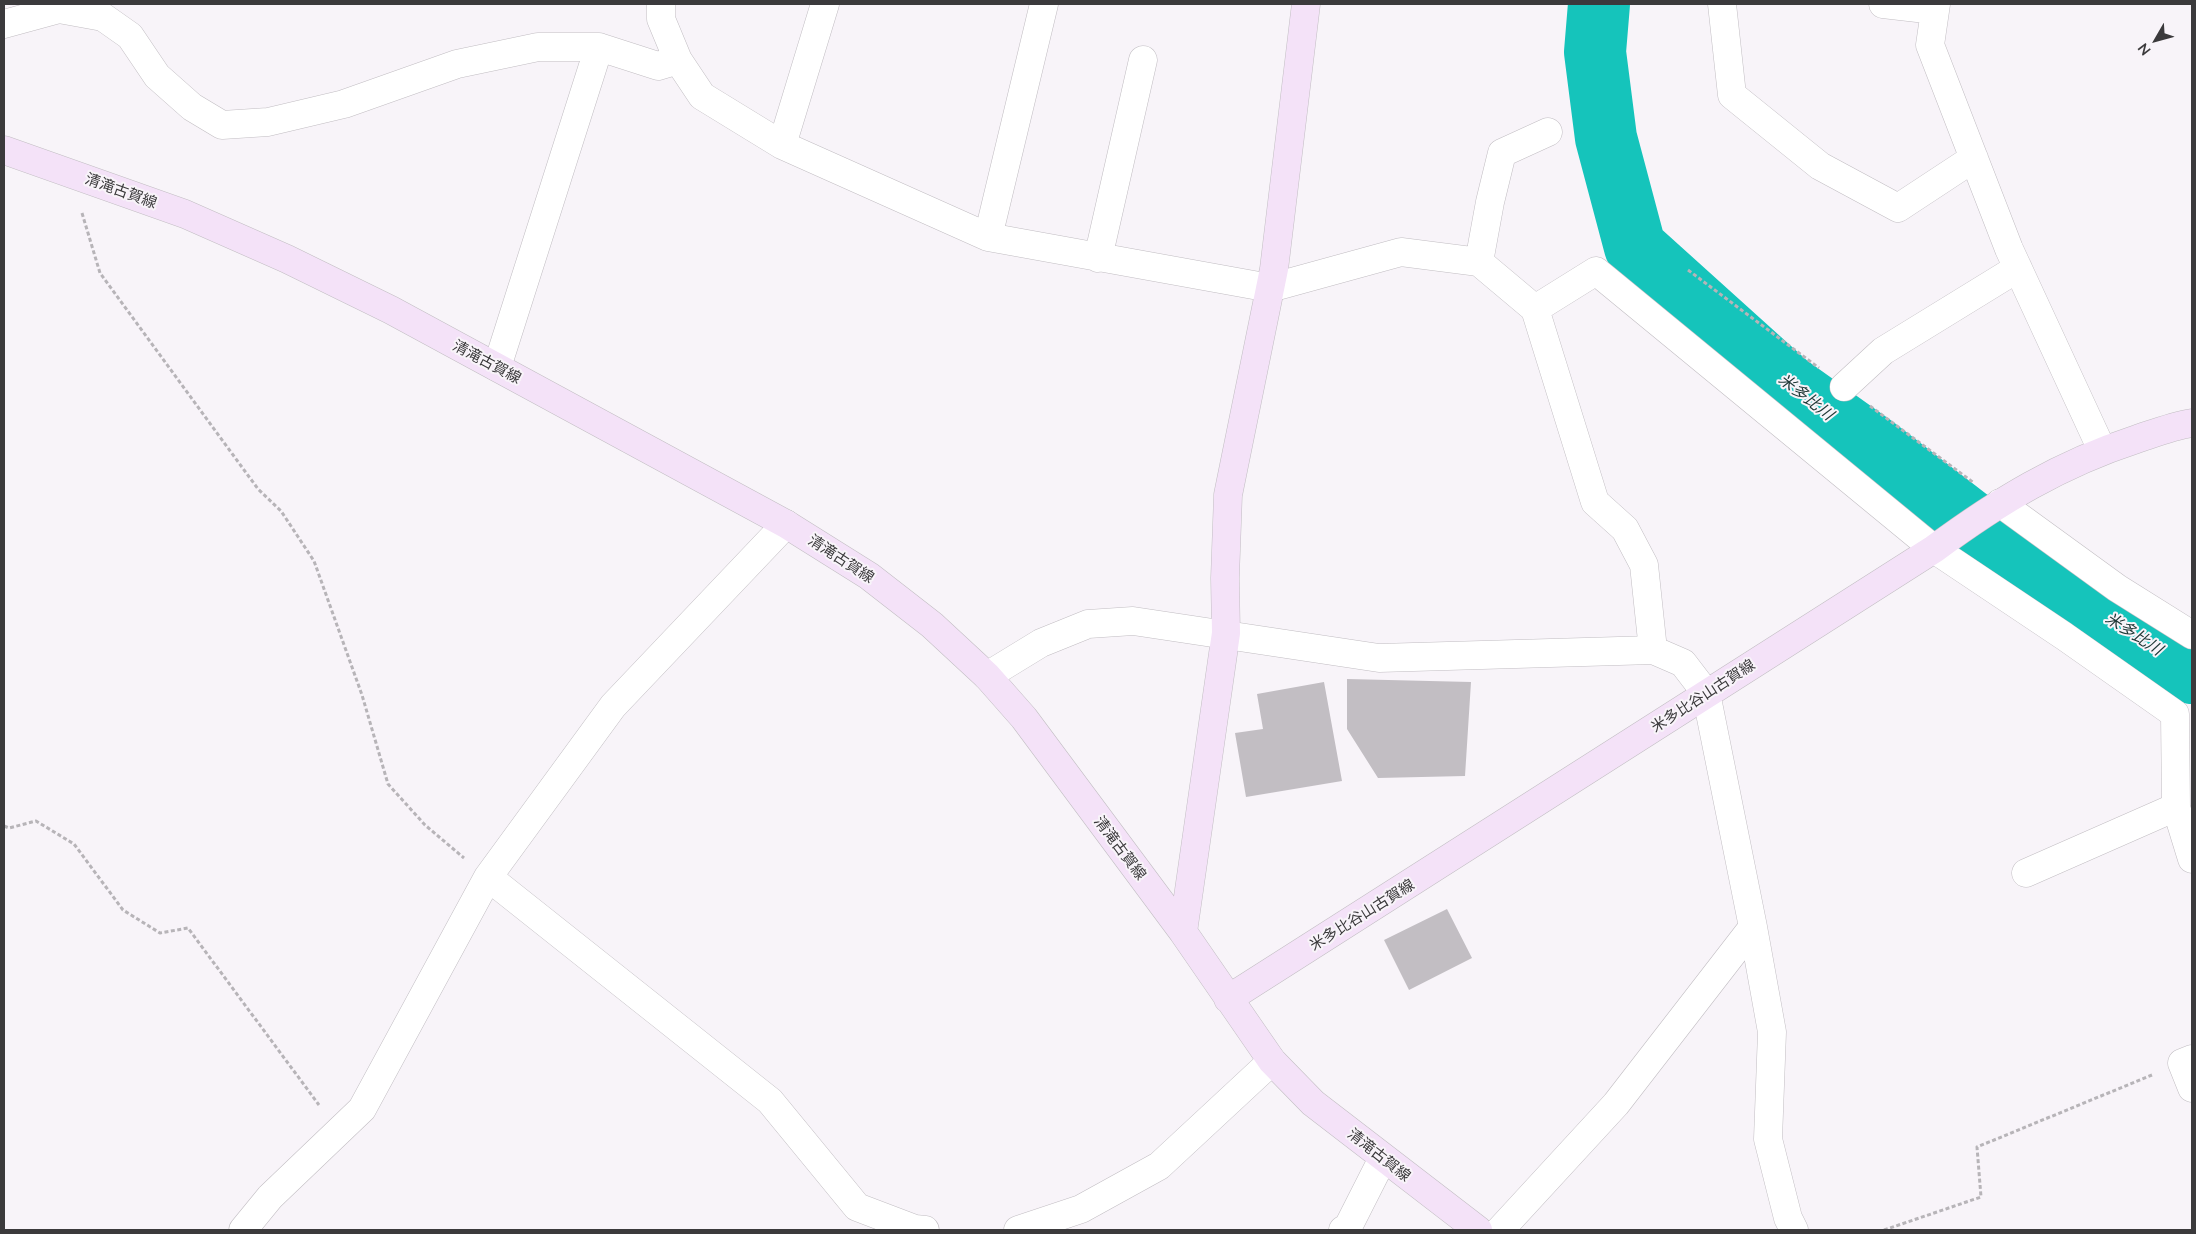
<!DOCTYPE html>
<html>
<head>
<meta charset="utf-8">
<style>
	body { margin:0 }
	#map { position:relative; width:2196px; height:1234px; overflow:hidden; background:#f8f4f9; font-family:Lato,sans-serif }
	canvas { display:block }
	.frame { position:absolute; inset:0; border:5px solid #3b3a3c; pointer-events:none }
	.north { position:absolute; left:2131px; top:15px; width:50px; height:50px; -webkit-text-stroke:4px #f8f4f9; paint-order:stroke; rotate:232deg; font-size:14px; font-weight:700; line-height:20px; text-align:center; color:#3b3a3c }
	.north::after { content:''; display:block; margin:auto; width:18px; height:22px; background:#3b3a3c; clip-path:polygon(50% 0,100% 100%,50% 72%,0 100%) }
</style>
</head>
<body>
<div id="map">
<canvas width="2196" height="1234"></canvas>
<div class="frame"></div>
<div class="north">N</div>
</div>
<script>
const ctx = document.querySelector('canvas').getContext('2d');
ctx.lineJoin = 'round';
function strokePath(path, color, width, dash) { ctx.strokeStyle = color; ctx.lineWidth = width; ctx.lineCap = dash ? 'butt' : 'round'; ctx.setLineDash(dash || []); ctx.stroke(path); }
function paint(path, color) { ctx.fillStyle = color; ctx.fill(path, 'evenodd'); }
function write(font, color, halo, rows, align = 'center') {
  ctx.font = font + ' Lato,"Noto Sans JP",sans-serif'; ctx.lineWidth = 4; ctx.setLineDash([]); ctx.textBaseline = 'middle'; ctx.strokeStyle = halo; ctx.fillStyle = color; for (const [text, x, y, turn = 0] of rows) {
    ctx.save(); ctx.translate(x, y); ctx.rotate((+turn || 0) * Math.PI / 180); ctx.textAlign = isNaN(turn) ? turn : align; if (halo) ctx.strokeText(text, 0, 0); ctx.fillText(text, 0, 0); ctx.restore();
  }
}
const river = new Path2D(`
	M1599,4L1595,52L1606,138L1635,247L1788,385L1875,447L2021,560L2192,673`);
const building = new Path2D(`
	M1347,679L1471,682L1465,776L1378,778L1347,729Z
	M1324,682L1342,781L1246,797L1235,733L1263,729L1257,694Z
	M1447,909L1472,958L1409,990L1384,940Z`);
const path = new Path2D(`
	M82,213L100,273L258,489L281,511L314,561L362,695L388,784L425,825L464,858
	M1688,270L1819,368
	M1870,406L1974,483
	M4,826L9,828L36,821L74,844L123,910L160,933L188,928L319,1105
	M1884,1230L1981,1197L1977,1147L2152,1075`);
const street = new Path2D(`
	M661,4V19L678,60
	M1722,4L1732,95L1820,166L1898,208L1974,158
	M1883,4L1935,10
	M1936,4L1930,45L2009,249L2102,450
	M4,24L59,9L103,17L130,36L157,76L192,107L222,125L268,122L344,104L457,64L538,47H599
	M782,145L825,4
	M988,237L1044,4
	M1098,258L1143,60
	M1479,262L1490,202L1502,153L1548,132
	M1535,309L1595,502L1625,529L1644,565L1653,650
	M497,367L599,47L658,66L678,60L702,96L782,145L988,237L1270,288L1401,252L1479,262L1535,309L1596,271L1934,549L2064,636L2175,714L2176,807L2192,859
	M1844,387L1883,351L2018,268
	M2000,503L2117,588L2192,635
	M987,676L1041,643L1088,624L1133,621L1379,658L1653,650L1683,663L1706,693L1753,927L1772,1032L1768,1139L1788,1218L1794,1230
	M2026,873L2176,807
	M488,877L770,1101L857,1207L915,1229L925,1230
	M2192,1059L2182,1063L2192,1088
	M243,1230L270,1197L362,1109L488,877L613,706L786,524
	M1018,1230L1081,1209L1159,1166L1272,1061
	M1343,1230L1348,1227L1383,1158
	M1500,1230L1616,1104L1753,927`);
const secondary = new Path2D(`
	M4,150L185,214L287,259L391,310L786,524L869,576L932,625L987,676L1024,718L1183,932L1272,1061L1313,1103L1478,1230
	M1183,932L1226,633L1225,578L1228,495L1274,269L1306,4
	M1228,999L1934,549C1999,501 2060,464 2137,439C2155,433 2173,426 2192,423`);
const streetNames = [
	["清滝古賀線",121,191,20],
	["清滝古賀線",487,362,28],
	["清滝古賀線",841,559,33],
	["米多比谷山古賀線",1703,696,-33],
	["清滝古賀線",1120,848,53],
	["米多比谷山古賀線",1362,915,-32],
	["清滝古賀線",1379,1155,38]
];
const waterNames = [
	["米多比川",1806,397,38],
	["米多比川",2134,634,33]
];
strokePath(river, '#15c4bb', 62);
paint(building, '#c2bec3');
strokePath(street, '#c1bdc2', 29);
strokePath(secondary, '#c1bdc2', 29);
strokePath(path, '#b7b4b8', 3, [4, 2.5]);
strokePath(street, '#fff', 28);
strokePath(secondary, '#f4e2f8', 28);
write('15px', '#3b3a3c', '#f8f4f9', streetNames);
write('italic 16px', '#213a38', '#f8f4f9', waterNames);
</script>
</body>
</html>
